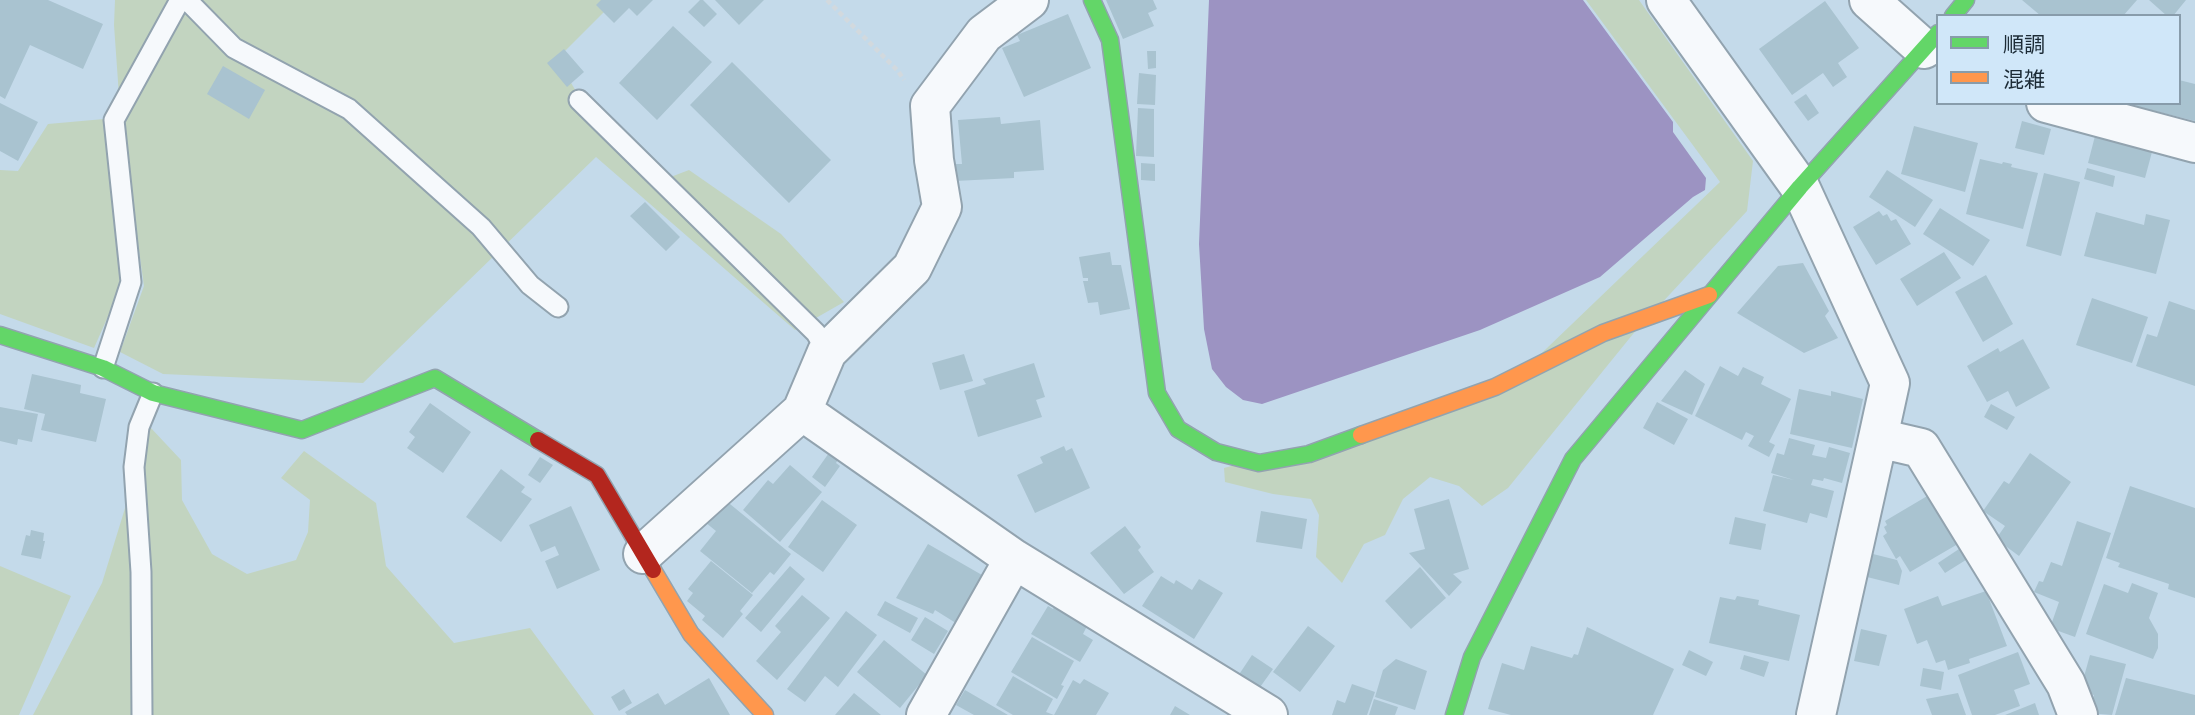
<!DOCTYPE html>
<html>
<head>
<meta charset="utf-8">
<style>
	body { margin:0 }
	#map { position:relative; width:2195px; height:715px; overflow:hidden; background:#c4daea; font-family:Lato,"Noto Sans JP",sans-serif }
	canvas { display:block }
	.legend { position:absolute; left:1936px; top:14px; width:245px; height:91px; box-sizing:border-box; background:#d0e7f9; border:2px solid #889cab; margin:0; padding:9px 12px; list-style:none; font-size:21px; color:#1c2b36 }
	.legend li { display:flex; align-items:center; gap:14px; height:35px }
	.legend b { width:35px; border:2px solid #889cab }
</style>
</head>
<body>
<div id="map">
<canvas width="2195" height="715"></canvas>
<ul class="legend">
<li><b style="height:9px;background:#63d668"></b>順調</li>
<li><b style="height:9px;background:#ff974d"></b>混雑</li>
</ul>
</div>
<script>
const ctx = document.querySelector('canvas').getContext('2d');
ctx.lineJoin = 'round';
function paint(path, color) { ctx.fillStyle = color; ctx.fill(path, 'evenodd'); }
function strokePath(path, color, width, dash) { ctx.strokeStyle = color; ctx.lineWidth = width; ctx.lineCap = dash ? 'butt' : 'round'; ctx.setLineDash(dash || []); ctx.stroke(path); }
const green = new Path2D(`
	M115,0H616L557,59L600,132L668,178L689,170L781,234L844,302L795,330L596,157L363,383L163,374L120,352L144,286L121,124L114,25Z
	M1586,0H1639L1753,161L1747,211L1633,334L1508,488L1482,506L1459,486L1430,477L1403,499L1385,535L1364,544L1342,583L1316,557L1319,515L1311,499L1273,494L1225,482L1224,468L1497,396L1720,182Z
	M104,119L125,278L94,348L0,314V170L18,171L48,124Z
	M150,427L181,460L182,500L212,554L247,574L296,560L308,532L310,500L281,478L304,451L376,503L386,566L454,643L530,628L594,715H33L102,583Z
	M0,566L71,596L19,715H0Z`);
const water = new Path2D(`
	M1209,0H1583L1673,122V132L1706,178L1705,190L1693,197L1600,277L1480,330L1262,404L1243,400L1226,387L1212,369L1204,329L1199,244Z`);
const building = new Path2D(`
	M0,0H48L103,24L83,69L30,45L5,99L0,96Z
	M601,0H653L637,16L629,8L614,23L596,5Z
	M700,0H703L717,14L704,27L688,12Z
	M715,0H764L739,25Z
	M1106,0H1153L1157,9L1148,13L1154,26L1123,39Z
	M2022,0H2137L2123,16H2041Z
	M2149,0H2186L2173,16H2167Z
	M1825,1L1859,48L1838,63L1847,77L1833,87L1823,73L1792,95L1759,49Z
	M1068,14L1091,68L1024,97L1002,48L1020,41L1017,35Z
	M673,26L712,62L657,120L619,83Z
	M564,49L584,72L567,87L547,63Z
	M1147,51H1156V68L1148,69Z
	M732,62L831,160L789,203L690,105Z
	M223,66L265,90L249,119L207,94Z
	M1139,73L1156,75L1155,105L1137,104Z
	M2179,80L2195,84V121L2127,104L2179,103Z
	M1806,94L1819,113L1808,121L1794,102Z
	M0,103L38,122L18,161L0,151Z
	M1138,108L1154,109V157L1136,156Z
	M1000,117L1001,124L1040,120L1044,170L1014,172V178L955,181V164H962L958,120Z
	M2022,121L2051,129L2044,155L2015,148Z
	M1914,126L1978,143L1965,192L1901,174Z
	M2095,136L2152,152L2145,178L2088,163Z
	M1980,159L2002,164L2003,162L2012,164L2011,167L2038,173L2023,229L1966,214Z
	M1141,163L1155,164V181L1141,180Z
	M2087,168L2115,176L2113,187L2084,179Z
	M1887,170L1933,200L1915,227L1869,197Z
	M2044,173L2080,182L2061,256L2026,246Z
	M645,202L680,237L666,251L630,216Z
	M1940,208L1990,240L1973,266L1923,234Z
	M1879,211L1883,216L1887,214L1891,221L1896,219L1911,244L1876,265L1853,227Z
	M2096,212L2144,225L2146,214L2170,220L2156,274L2084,256Z
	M1110,252L1112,265H1121L1130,309L1100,315L1098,302L1088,303L1083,281H1088V278H1083L1079,257Z
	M1944,252L1961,278L1917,306L1900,279Z
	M1803,263L1829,311L1825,316L1838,338L1804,353L1737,313L1778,266Z
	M1986,275L2013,324L1983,342L1955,292Z
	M2092,298L2148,317L2132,363L2076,345Z
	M2169,301L2195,310V386L2136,366L2147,334L2157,337Z
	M2023,339L2050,388L2016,407L2008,391L1987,402L1967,366L1998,348L2000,352Z
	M964,354L973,381L940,390L932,363Z
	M1034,363L1045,397L1036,400L1042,417L978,437L964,391L986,384L983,379Z
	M1720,366L1738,376L1743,367L1764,377L1761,384L1791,399L1769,442L1775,445L1769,457L1748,446L1754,436L1746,432L1742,440L1695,416Z
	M1685,370L1705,384L1692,415L1661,401Z
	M32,374L81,385L80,393L106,399L96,442L41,430L45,414L24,409Z
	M1799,389L1831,396V391L1863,399L1852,448L1790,434Z
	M1657,402L1688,419L1674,445L1643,428Z
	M430,403L471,432L443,473L407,448L415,437L409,432Z
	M1991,404L2015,417L2007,430L1984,417Z
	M0,407L38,414L32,442L18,439L17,445L0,441Z
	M1789,438L1815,445L1812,455L1826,458L1829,447L1850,453L1842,483L1824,478L1823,481L1813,479L1811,485L1834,491L1827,518L1810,513L1807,523L1763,511L1773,475L1794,480L1771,473L1777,453L1784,455Z
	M1064,446L1066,451L1072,448L1090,488L1035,513L1017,475L1043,463L1040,457Z
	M831,450L840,456L836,463L840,466L825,487L812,477Z
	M2030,453L2071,482L2019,556L1996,539L2005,526L1983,511L2004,481L2009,484Z
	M540,457L553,465L540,483L528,475Z
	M790,465L822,492L780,542L743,510L768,480L773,484Z
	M501,469L525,487L521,492L532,499L501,542L466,517Z
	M2130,486L2195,508V598L2168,589L2169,584L2118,567L2120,563L2106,558Z
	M1934,492L1963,541L1910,572L1900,556L1896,559L1883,536L1887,533L1884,527L1887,525L1885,521Z
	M719,495L791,554L774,575L770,572L752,593L700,551L716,531L700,518Z
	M1449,499L1469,569L1453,574L1462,582L1449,596L1409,553L1425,549L1414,509Z
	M822,500L857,525L823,572L788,547Z
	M571,506L600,570L557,589L545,561L559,555L555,546L541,552L529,525Z
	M1261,511L1307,519L1302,549L1256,542Z
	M1735,517L1766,524L1761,550L1729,544Z
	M2077,521L2111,533L2075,637L2050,628L2059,602L2034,592L2039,581L2043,582L2051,562L2062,566Z
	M1125,526L1141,547L1138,550L1154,572L1124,594L1090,553Z
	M31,530L44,533L43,541H45L41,559L21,555L26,535L30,536Z
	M928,544L982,575L959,625L935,610L933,614L896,598Z
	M1962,547L1969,558L1945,573L1938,563Z
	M1873,554L1897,560L1902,571L1899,585L1867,577Z
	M711,561L753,595L740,611L743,614L723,638L702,620L705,616L687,601L693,593L688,589Z
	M790,566L805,579L761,632L745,618Z
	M1420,567L1446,598L1411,629L1385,601Z
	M1161,576L1174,584L1176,580L1192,590L1199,579L1223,593L1194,639L1142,606Z
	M2132,583L2158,593L2149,618L2158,634V648L2153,659L2086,634L2104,584L2128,593Z
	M1986,591L2007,646L1969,659L1970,663L1948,670L1945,660L1936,663L1927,640L1917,644L1904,609L1938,596L1942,606Z
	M802,595L830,618L777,680L756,661L781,632L775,626Z
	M1737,596L1759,600L1758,605L1800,615L1789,661L1709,643L1720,597L1735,600Z
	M885,601L918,618L910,633L877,615Z
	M1055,605L1088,624L1083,634L1093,640L1080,662L1031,634L1048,606L1053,609Z
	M846,611L877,635L838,687L825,676L805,702L787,689Z
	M925,617L948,631L934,654L911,640Z
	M1308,626L1335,646L1300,692L1273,672Z
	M1587,627L1674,669L1653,715H1511L1488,709L1502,663L1524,670L1531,646L1572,658L1574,654L1578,655Z
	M1861,629L1887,635L1879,666L1854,661Z
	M1032,637L1074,661L1061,685L1064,686L1057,699L1011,672Z
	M884,640L927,675L900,708L857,672Z
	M1689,650L1713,662L1706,676L1682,665Z
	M2018,652L2030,684L2014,690L2020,706L1995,715H1972L1958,675Z
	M1252,655L1273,669L1258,690L1238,676Z
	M1744,655L1769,662L1764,677L1740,669Z
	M2090,655L2126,664L2112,715L2089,713L2094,695L2080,691Z
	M1396,659L1427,671L1415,710L1375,697L1383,670Z
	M1923,668L1944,672L1941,690L1920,686Z
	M1013,676L1053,699L1046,712L1054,715L1073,680L1080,684L1084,679L1109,693L1096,715H1013L996,705Z
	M709,678L730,715H627L625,712L658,693L665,705Z
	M2126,678L2195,695V715H2115Z
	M1352,684L1375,692L1367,715H1332L1337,700L1345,703Z
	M624,689L632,703L619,711L611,697Z
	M965,690L1008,715H974L956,705Z
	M854,693L881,715H835Z
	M1958,693L1966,715H1932L1926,699Z
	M1374,699L1398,707L1395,715H1369Z
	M2035,703L2039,715H2005Z
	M1175,706L1190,715H1170Z`);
const path = new Path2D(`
	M827,0L898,71L904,80`);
const lane = new Path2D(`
	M187,0L234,48L349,109L481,227L530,285L558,307
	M579,100L816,333L827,352
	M103,368L131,282L114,120L180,0
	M142,715L141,572L134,467L139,427L153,393`);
const street = new Path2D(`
	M1666,0L1800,187L1890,383L1878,438L1921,448L2066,684L2078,715
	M1869,0L1924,49
	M2046,103L2195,143
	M802,411L1014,559L1268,715
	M643,554L802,411L827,352L912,268L942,207L934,160L930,106L984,34L1029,0
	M926,715L1014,559
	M1816,715L1878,438`);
const fast = new Path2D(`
	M1092,0L1110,40L1157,393L1178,429L1216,452L1259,463L1309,454L1361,435
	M1953,16L1966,0
	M0,335L103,368L153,393L302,430L435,378L538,440
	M1454,715L1472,657L1573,459L1800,187L1938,33`);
const slow = new Path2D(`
	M1361,435L1495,387L1603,333L1709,295
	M653,570L691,634L765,715`);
const jam = new Path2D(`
	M538,440L597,475L653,570`);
paint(green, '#c2d4c0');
paint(water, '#9c93c2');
paint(building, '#a9c3d0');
strokePath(lane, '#92a3af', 23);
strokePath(street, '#92a3af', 42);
strokePath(fast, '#92a3af', 19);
strokePath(slow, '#92a3af', 19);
strokePath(jam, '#92a3af', 19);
strokePath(path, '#d2d9de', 4.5, [5, 3.5]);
strokePath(lane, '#f6f9fc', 19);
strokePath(street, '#f6f9fc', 38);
strokePath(fast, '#63d668', 16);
strokePath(slow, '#ff974d', 16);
strokePath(jam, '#b3261e', 16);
</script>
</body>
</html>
